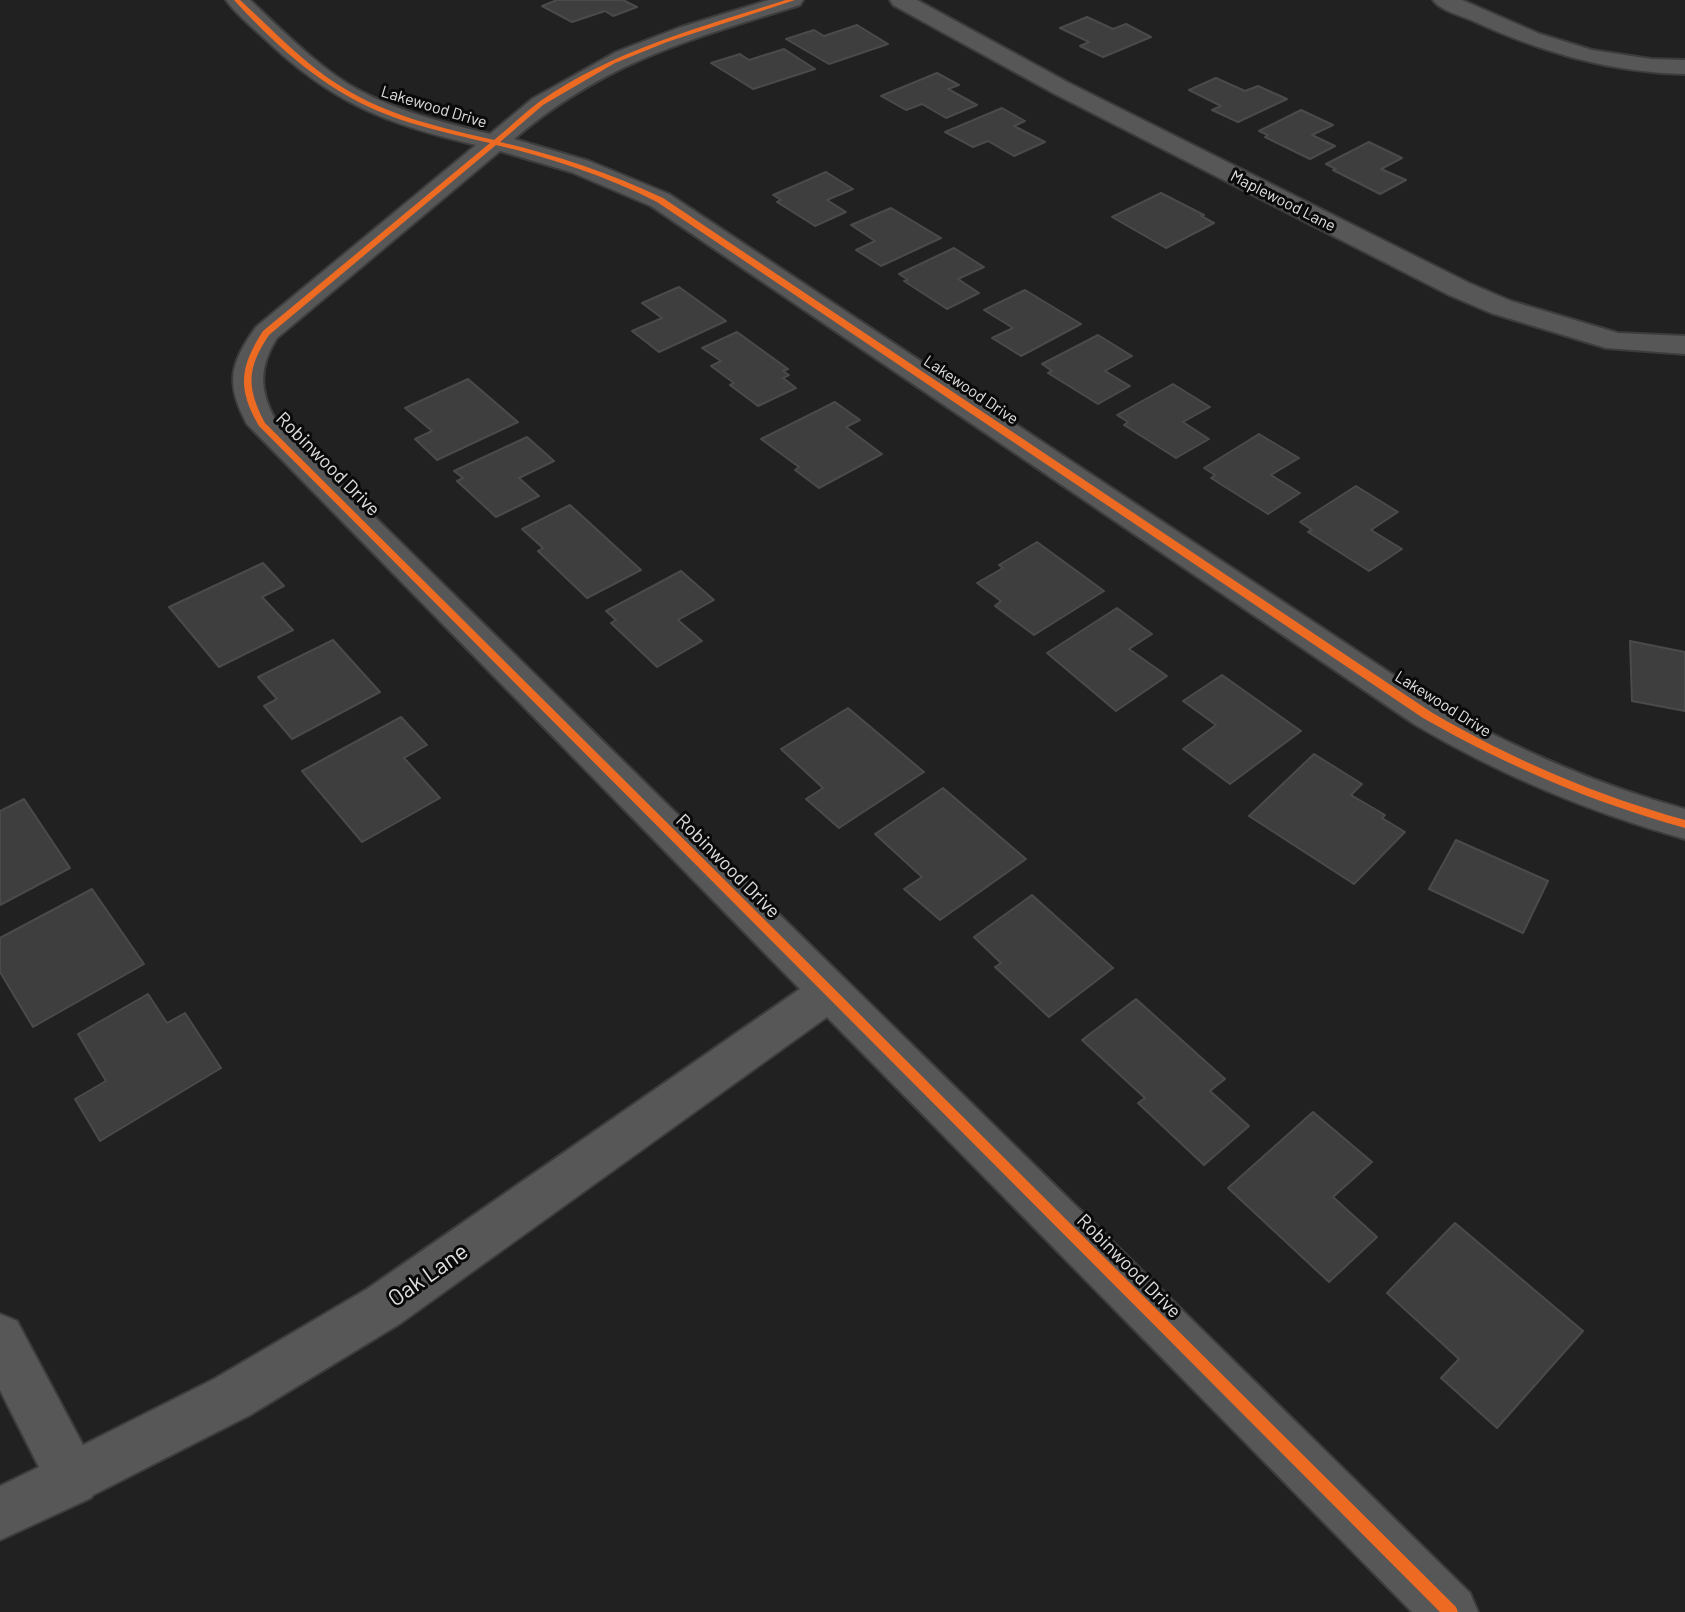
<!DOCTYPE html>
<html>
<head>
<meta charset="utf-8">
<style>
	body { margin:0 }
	canvas { display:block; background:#212121 }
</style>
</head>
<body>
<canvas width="1685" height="1612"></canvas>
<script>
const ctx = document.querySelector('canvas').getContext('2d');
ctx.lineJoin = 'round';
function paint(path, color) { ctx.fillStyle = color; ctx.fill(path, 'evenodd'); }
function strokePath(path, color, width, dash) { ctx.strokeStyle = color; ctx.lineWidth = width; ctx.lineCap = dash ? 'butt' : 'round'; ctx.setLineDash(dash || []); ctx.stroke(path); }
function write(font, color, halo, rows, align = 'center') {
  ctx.font = font + ' Barlow,sans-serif'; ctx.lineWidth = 6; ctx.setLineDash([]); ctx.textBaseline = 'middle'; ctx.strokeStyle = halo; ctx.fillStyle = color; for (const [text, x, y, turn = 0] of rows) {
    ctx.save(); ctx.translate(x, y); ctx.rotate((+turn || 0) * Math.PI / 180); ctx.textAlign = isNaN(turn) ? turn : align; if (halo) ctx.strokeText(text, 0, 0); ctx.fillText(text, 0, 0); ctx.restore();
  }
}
const building = new Path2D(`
	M557,0H623L637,7L613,16L605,11L572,22L542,6Z
	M1087,17L1113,29L1126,24L1151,37L1103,57L1080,46L1089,42L1060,28Z
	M857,25L888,44L829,64L786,39L814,30L824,36Z
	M784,49L815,69L753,89L711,63L740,54L749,60Z
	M937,73L959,85L948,89L977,105L946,118L922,104L906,110L881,96Z
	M1216,78L1245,91L1258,86L1287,99L1238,122L1212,110L1221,106L1189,90Z
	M1002,108L1025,121L1014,126L1045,142L1014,156L988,141L973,147L945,132Z
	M1301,110L1333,125L1312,135L1335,146L1310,159L1265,137L1268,135L1259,131Z
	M1369,142L1402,158L1381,169L1406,180L1380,194L1333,170L1336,169L1326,164Z
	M826,172L853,189L827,200L846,212L815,226L777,202L781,200L773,195Z
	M1161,193L1204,215L1201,216L1214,223L1166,248L1112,217Z
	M891,208L941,238L881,266L856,250L875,241L851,225Z
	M954,248L984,267L958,279L979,293L947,309L904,281L908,280L899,274Z
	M679,287L726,321L659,352L632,331L662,318L642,303Z
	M1025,290L1081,324L1021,356L992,338L1013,328L984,310Z
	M737,332L788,369L783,371L789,375L783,378L796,388L758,406L730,385L734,383L711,366L721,361L702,348Z
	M1098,335L1132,356L1105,371L1130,386L1098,404L1048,373L1052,371L1042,364Z
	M468,379L518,422L437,460L415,439L432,431L405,408Z
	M1173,384L1210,407L1183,422L1209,439L1176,458L1124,425L1128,422L1117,415Z
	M835,402L860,420L846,427L882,454L819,488L795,470L799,467L761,439Z
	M1259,434L1299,458L1271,475L1300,493L1268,514L1211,478L1215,475L1204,468Z
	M527,437L554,461L519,478L539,496L496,517L457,481L463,478L454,471Z
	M1356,486L1398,512L1371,530L1402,549L1369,571L1308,532L1312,530L1300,522Z
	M570,505L641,570L587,598L538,551L543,548L522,529Z
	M1037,542L1104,591L1034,635L995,606L1001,601L977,583L1003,568L999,565Z
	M263,563L284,586L262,597L293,630L219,667L169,607Z
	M681,571L714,600L678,620L702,641L657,667L611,623L616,620L606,611Z
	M1117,608L1152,634L1129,649L1167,676L1116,711L1047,653Z
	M333,640L380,692L292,739L264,706L277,699L258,677Z
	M1630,641L1685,652V711L1632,701Z
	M1222,675L1301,731L1230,784L1183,749L1216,725L1183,701Z
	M848,708L924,772L839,828L806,799L823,788L781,749Z
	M401,717L427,745L404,758L440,798L362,842L302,771Z
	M1314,754L1362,784L1351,795L1385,815L1382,818L1405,832L1354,884L1249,816Z
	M943,788L1026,859L940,920L904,889L922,877L875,834Z
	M24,799L70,868L0,905V811Z
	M1456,840L1548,881L1523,933L1429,889Z
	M92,889L144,964L33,1027L0,972V938Z
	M1032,895L1113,968L1049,1017L995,967L1001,963L974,937Z
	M148,994L167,1023L185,1013L221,1068L100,1141L75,1099L106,1081L78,1034Z
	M1136,999L1225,1079L1210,1091L1249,1126L1204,1165L1138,1103L1145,1098L1082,1040Z
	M1313,1112L1372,1162L1333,1197L1377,1237L1329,1282L1228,1188Z
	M1455,1223L1583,1331L1497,1428L1441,1378L1459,1359L1387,1293Z`);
const minor = new Path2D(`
	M226,0H250C281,29 312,61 348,84C391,110 441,122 490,134L532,99L616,52L678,28L769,0H803L800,5C688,40 605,62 514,139L589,161L669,194L1440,706C1518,750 1598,785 1685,809V839C1589,812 1500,775 1414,724L651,206L571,172L500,151L277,338C259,366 259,390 275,419L1470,1593L1478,1612H1412L827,1017L401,1323L250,1415L93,1495L91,1498L0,1540V1486L39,1467L0,1390V1314L17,1321L83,1445L214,1379L367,1289L800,989L247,424C225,383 230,364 256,327L476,145C386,124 332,103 264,38C251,26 236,14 226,0Z
	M890,0H917L1069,83L1469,283L1511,301L1618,333L1685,336V354L1606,348L1491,313L1449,295L1053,93L893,5Z
	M1433,0H1462L1540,34L1592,50L1651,59L1685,60V74C1608,72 1541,52 1471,20C1459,15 1440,10 1433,0Z`);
const cycleway = new Path2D(`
	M234,0H240C273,30 304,64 342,87C388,116 442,128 494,140C509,128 523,114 539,102C613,50 701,27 786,0H795L667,42L615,63L543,105L500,142C556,155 610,173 663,198L1431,712C1511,759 1595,795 1685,820V828C1592,802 1507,766 1423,718L657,202C606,176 552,158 496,145L269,335C247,368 246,387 265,423L1456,1607L1458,1612H1440L259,426C237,388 240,367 263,331L490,143C443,132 395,122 353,99C308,75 268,37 234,0Z`);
const farStreetnames = [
	["Lakewood Drive",434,107,17],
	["Maplewood Lane",1283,201,27],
	["Lakewood Drive",971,390,34],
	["Lakewood Drive",1443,704,32]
];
const streetNames = [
	["Robinwood Drive",328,464,45],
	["Robinwood Drive",728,866,45],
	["Robinwood Drive",1129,1266,45]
];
const nearStreetnames = [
	["Oak Lane",428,1275,-35]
];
paint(building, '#3e3e3e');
strokePath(building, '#4b4a4b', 2);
strokePath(minor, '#3c3c3c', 4);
paint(minor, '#585758');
paint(cycleway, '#ed6a23');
write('16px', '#e0dfe0', '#0b0a0b', farStreetnames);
write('19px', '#e0dfe0', '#0b0a0b', streetNames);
write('23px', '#e0dfe0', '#0b0a0b', nearStreetnames);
</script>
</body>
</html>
